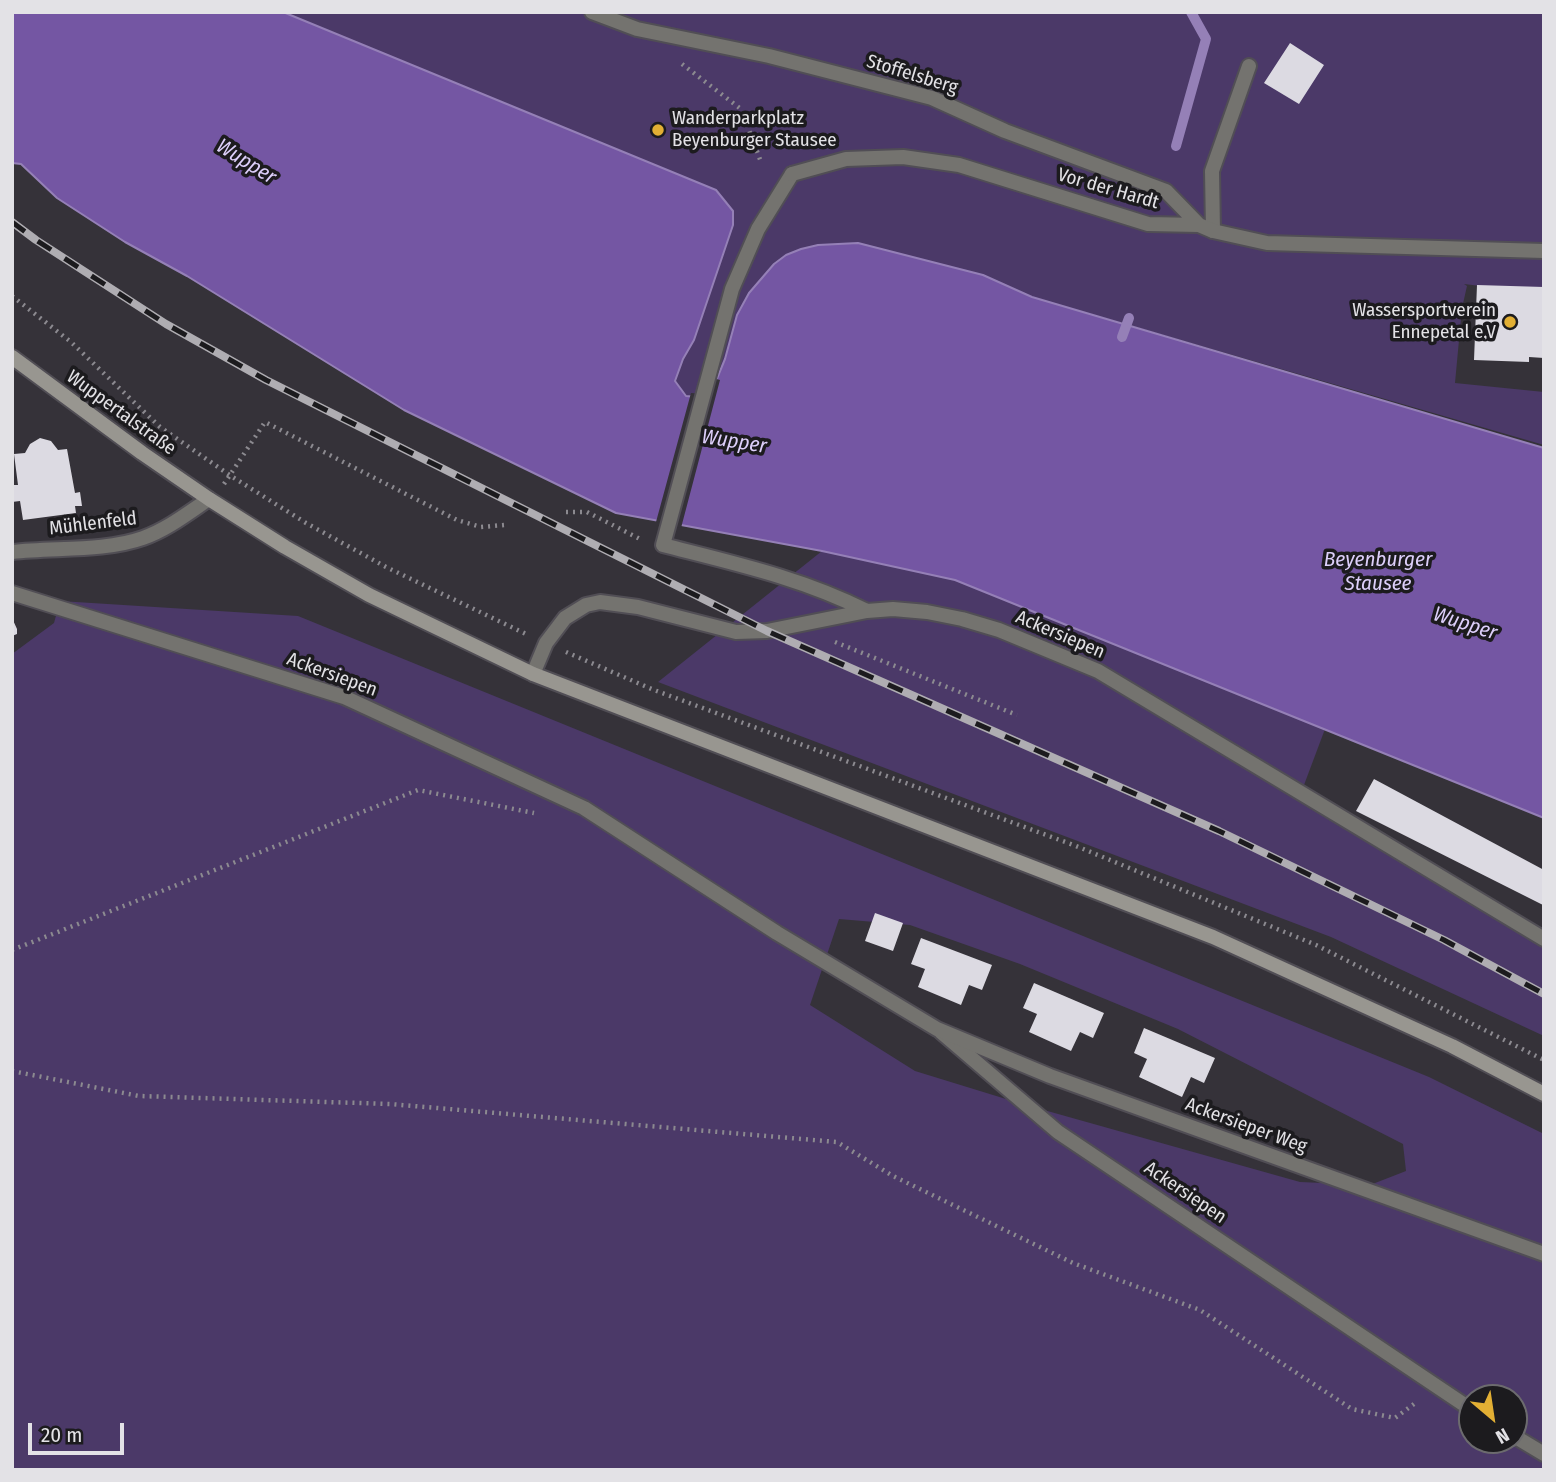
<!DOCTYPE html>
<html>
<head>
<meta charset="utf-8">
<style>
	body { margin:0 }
	#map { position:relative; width:1556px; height:1482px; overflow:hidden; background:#353239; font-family:"Fira Sans Condensed",sans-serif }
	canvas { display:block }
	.frame { position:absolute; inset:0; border:14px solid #e3e2e6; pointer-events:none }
	.north { position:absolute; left:1458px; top:1384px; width:70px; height:70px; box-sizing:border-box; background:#1c1b1e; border:2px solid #6c6b6e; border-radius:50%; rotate:151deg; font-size:19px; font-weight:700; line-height:28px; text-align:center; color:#e3e2e6 }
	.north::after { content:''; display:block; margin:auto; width:24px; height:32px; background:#e2af34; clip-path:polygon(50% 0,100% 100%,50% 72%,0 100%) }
	.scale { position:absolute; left:28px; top:1423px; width:96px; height:32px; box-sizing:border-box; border:4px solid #e3e2e6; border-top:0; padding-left:9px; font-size:21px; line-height:24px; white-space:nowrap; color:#e3e2e6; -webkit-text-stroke:5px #1c1b1e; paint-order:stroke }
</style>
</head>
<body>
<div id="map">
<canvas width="1556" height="1482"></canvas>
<div class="frame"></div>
<div class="north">N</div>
<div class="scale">20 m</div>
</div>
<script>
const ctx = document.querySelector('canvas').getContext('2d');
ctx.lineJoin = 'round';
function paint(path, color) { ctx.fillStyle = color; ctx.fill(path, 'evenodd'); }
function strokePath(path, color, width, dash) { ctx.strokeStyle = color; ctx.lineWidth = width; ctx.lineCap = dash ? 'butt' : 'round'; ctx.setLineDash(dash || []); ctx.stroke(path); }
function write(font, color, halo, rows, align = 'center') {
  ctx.font = font + ' "Fira Sans Condensed",sans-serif'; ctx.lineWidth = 7; ctx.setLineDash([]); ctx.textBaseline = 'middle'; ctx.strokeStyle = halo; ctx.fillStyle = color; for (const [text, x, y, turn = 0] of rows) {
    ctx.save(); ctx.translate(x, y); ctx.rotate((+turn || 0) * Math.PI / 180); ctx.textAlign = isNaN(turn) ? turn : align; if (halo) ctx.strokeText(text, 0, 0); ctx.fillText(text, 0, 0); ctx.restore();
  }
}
const green = new Path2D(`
	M283,12H1544V299L1497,288L1464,284L1467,286L1462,308L1455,383L1544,392V445L1032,297L983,275L858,243L774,264L764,277L709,398L686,396L675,381L683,359L694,340L733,225L716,190Z
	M822,551L955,580L1325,729L1298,801L1544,947V1036L1331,937L658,682Z
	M60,601L298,616L1429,1077L1544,1134V1470H12V654L54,623ZM839,919L910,925L1020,964L1178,1029L1403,1144L1406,1171L1370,1185L1300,1182L1019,1103L915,1071L810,1005ZM1472,1398H1514V1440H1472Z`);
const water = new Path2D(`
	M12,12H283L716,190L733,211V225L694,340L683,359L675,381L686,396L709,398L725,359L737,315L749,293L774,264L786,255L801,249L818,245L858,243L983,275L1032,297L1544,448V818L955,580L822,551L616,513L404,410L187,276L125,242L57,198L21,164L12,163Z`);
const pier = new Path2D(`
	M713,378L720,380L681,528L656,522L691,393L706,394Z`);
const stream = new Path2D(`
	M1176,146L1206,39L1191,12
	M1122,337L1129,318`);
const building = new Path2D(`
	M1290,43L1324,65L1299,104L1264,83Z
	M1477,285L1544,287V358L1529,357V362L1474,360Z
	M40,438L51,441L58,450L67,449L75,493L80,492L82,506H75L76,513L23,520L20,501L12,502V485H18L14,454L25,453L30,444Z
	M12,618L17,629V634L12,636Z
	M1374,779L1544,870L1543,905L1356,811Z
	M875,913L903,923L893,951L865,941Z
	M921,938L992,965L982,990L969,985L961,1005L918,987L925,969L911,964Z
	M1034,983L1104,1013L1093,1038L1080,1032L1071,1051L1029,1032L1037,1014L1023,1008Z
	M1144,1028L1215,1058L1204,1083L1191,1077L1182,1097L1139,1077L1147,1059L1134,1053Z`);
const path = new Path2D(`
	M682,64L741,109L761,162
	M12,296L71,342L160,427L231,476L306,523L386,567L526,634
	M224,484L265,422L457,520L481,527L504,525
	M566,512H587L642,540
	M835,642L1017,715
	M566,652L654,690L1076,846L1316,945L1544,1060
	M12,950L418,790L534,813
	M12,1071L139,1096L390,1104L837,1142L893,1176L1073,1263L1200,1310L1352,1409L1395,1418L1418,1401`);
const service = new Path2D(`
	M792,174L758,229L732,289L663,545C733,563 802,578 867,611
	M1213,231L1212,171L1249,66
	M533,674L546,643L565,618L586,605L600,602L638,607L736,632L767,631L867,611L893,609L927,612L962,619L999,630L1098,671L1544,939
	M941,1032L1058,1132L1472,1410
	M1514,1436L1544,1454`);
const minor = new Path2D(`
	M592,12L637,29L769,56L932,98L1005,131L1166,191L1199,225
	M792,174L846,159L903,157L959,165L1148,224L1199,225L1213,231L1267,243L1544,251
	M12,552C55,547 103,552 143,538C168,529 188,513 209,499
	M12,593L344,697L584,808L777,933L937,1029L1050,1076L1544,1254`);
const secondary = new Path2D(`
	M12,357L142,453L209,499L285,547L369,595L533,674L1213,937L1452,1046L1544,1094`);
const rail = new Path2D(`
	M12,222L36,240L166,324L266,380L767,631L1219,831L1444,940L1544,994`);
const markers = [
	[658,130,7,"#e2af34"],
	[1510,322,7,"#e2af34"]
];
const streetNames = [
	["Stoffelsberg",912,75,17],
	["Vor der Hardt",1108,189,16],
	["Wuppertalstraße",121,413,36],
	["Mühlenfeld",93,524,-7],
	["Ackersiepen",1060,635,23],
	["Ackersiepen",332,675,20],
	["Ackersieper Weg",1246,1126,20],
	["Ackersiepen",1185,1193,34]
];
const poiNames = [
	["Wanderparkplatz",672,119],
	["Beyenburger Stausee",672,141],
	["Wassersportverein",1496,311,"right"],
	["Ennepetal e.V",1496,333,"right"]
];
const waterNames = [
	["Wupper",246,162,32],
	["Wupper",734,442,9],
	["Beyenburger",1378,560],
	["Stausee",1378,584],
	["Wupper",1465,624,18]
];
paint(green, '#4b3968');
paint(water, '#7456a3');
strokePath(water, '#9580b7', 2);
paint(pier, '#353239');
strokePath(stream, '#9580b7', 10);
paint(building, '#dcdae2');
strokePath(service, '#514e55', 18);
strokePath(minor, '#514e55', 18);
strokePath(secondary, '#514e55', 18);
strokePath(path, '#8c8a90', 4.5, [2, 5]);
strokePath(service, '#74736f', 14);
strokePath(minor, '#74736f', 14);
strokePath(secondary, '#989690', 14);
strokePath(rail, '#afadb2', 8);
strokePath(rail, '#1c1b1e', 5, [16]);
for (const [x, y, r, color] of markers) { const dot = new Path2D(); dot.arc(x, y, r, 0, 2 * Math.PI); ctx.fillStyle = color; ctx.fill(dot); strokePath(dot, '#1c1b1e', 2.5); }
write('19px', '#e3e2e6', '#1c1b1e', streetNames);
write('19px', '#e3e2e6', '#1c1b1e', poiNames, 'left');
write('italic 21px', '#ddcffa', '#1c1b1e', waterNames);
</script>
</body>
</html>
